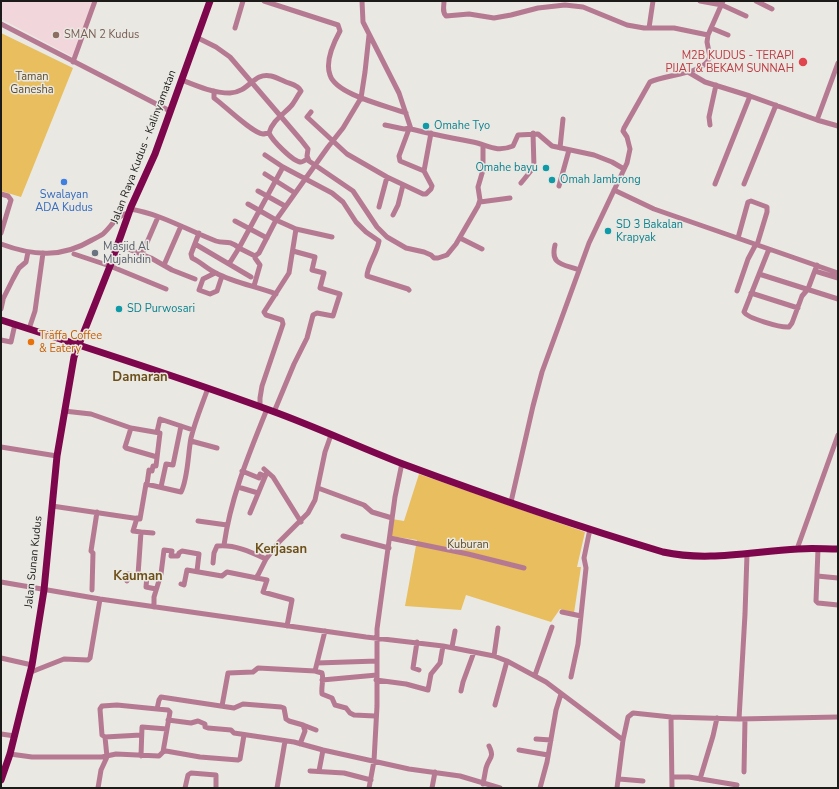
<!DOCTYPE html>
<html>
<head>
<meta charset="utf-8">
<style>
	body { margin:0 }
	#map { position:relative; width:839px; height:789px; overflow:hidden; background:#eae8e3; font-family:"Nunito Sans",sans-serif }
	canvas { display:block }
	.frame { position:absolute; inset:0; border:2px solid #1c1b19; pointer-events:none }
</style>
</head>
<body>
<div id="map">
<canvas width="839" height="789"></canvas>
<div class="frame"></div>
</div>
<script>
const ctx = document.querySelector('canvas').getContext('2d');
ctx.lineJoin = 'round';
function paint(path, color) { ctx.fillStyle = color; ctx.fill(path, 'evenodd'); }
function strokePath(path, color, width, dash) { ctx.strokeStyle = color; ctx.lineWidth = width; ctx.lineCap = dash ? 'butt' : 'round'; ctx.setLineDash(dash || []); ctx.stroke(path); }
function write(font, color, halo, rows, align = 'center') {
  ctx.font = font + ' "Nunito Sans",sans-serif'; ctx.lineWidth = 3; ctx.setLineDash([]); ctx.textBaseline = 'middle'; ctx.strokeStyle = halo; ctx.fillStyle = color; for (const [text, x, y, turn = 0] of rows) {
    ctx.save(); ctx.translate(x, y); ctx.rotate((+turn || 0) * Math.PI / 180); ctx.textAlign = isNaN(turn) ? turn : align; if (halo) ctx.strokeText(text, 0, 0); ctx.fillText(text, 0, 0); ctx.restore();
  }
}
const education = new Path2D(`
	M1,1H94L73,57L1,19Z`);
const green = new Path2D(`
	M1,33L73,68L21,197L1,191Z
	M419,474L585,532L577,567H581L574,613L560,609L551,622L466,595L461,610L405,606L417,540L390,536L392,519L404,521Z`);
const minor = new Path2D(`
	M264,1L338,25L340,31C334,42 325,62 330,75C336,95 388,106 406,113
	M362,1L363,22L399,93L411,129C431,134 452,138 473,142C488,145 496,153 513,146L518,135L538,134L552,146L594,155L612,162L624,169
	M444,1C444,7 442,12 446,16L469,14L494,18L511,15L538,8L565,5L583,7L627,25L644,28H674L708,35
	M700,1L722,5L746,16
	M756,1L772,9
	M1,24L170,111
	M235,28L243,1
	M649,28L653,1
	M711,28L728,35
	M198,38L216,47L230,57L301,140L308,149L307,156L309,161L353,191L377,227L387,237L406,248L424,252L431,255L434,258H438L447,255L456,244L478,206L480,200L478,187L483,170V145
	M73,62L95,1
	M688,72L705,82L750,96L817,120L838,126
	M182,80C197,86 213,93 230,93C250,92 253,72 271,76C276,77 281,80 286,82C291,84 298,85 301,91C298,95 295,101 292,105C284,114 272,121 269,133C272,140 293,162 301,162C302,162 306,160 307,159
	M214,91V98C224,105 252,133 263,134C264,134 268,133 269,133
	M311,112L307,117L347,154L387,177L423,194H426L431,189L432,186L424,171L400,161L399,156L409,129
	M817,120L838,63
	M385,125L404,129L410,128
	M710,125L709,117L716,85
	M560,148L563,119
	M265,155L283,167L332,193L343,202L356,222L366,232L379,241C377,253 367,266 367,276L408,289L409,290
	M424,171L431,133
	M265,174L295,193
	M521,183L534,167L533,133
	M715,184L750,96
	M744,184L776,105
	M559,186L569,150
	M614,190L654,209L838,273
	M258,191L285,206
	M1,194L8,196L11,200L1,233
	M480,202L510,198
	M248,204L276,220L296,229L289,273L264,312L266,315L282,320L283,324L262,386L260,398V407
	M379,207L387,177
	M130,209C161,214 187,230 216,241C225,244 228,239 239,248L283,167
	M393,215L398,205L403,185
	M235,221L267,238
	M296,229L332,237
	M199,233L191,254L192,258C201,262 207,269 216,273C232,282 258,287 276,294
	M460,238L482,249
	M738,238L748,202L751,201L767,207V212L757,245
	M1,244C33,256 62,258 92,240C96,238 100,236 103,234C112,226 116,215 129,213
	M195,244L251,277
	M118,245L151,258L172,270L195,279
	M555,245C550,265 563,264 579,270
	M769,249L744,312C747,318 781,328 789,327L792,323L802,296L808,289L817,265
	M74,254L110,266L166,289
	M142,254L158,217
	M229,264L239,248L255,256L259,253L276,220L328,147L343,128L361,98L365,72L369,35
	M164,265L181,226
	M815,271L838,278
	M215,273L203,279L199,290L210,294L217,291L222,276
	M759,274L838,299
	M254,286L260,265L255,258V256
	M737,291L748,259L756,244
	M751,293L798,308
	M3,299L13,279L19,268L26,262L28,252
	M1,309L3,300L2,298
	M29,329L35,311L43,253
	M1,340L11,342L15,324
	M64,411L91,414L131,428L160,433L156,466H153L152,471L149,470L147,484
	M274,412L294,364L307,338L313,315L317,313L333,316L340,294L320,288L324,273L312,270L315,257L293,251
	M131,428L125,447L126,448L157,457
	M157,432L160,419L193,430
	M191,441L217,448
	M1,447L57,456
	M264,469L273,477L301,522
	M242,471L259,478L260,474L265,476
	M161,487L166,464L173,465L181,426
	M238,487L258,493
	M318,488L364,505L372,512L392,518
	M511,502L533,406L542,372L589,243L627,163L630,149L627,137L623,131L624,128L650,82C665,74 704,75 710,57L707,42L708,35L723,1
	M52,506L140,519L146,484L181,492C188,479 188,453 191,438C195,421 202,405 208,388
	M250,513L267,472
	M137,518L133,531L141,532L138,575
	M198,521L227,525
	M141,532L153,533
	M343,536L389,548
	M390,538L468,554L524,568
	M224,545C231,496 249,454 267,409
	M797,549L838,435
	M818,549L816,601L818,603L838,605
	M213,563L214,553L217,546C234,544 251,552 266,559
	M817,576L838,578
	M256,578L258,575L266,559L279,542L308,513L315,500L325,452L331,435
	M127,581L128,574L147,576L146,587L156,589
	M1,582L100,599L366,637L443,646L494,656L507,661L546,682L623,740
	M181,584L184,585L187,570L222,576L227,572L267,580L263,592L292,600L287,626
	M92,590L93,553L91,551L97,512
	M154,607V597L161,574L164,550L172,551L171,556H178L179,553L182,551L199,554L197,571
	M562,612L581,616
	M417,642L413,668L419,670
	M452,647L455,631
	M494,656L498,628
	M1,658L32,665
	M317,663L325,631
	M315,671L317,663L377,661
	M31,672L64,659L88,660L90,658L100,599
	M535,675L552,627
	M571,677L578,644L586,568L584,558L590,529
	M322,680L377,675
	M376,680L406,684L428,690L431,674L440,663L443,646
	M461,691L463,682L474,652
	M495,705L507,661
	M222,706L228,673L253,672L258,668L315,671L322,673C324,679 321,687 322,694L332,698L335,705L346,708L350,713L354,715L375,716
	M157,709L168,710L170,712L163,752
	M671,717L672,788
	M739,719L745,614L747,554
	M168,720L191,723L198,721L205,724V727L208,728L231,730L234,733L294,742L323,750L409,769L460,776L500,788
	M303,725L316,730
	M1,734L15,736
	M105,737L141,735
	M536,739L551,740
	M519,750L548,755
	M10,754L32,757H102L116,754L159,756L163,752L166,751L200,757L238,760L240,759L244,735
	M141,756L142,727L167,729
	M310,771L344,773L371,780
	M319,771L323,750
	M744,772L745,719
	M672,777H689L737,785
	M619,779L643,781
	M700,779L713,736L717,718
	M483,784C484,779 485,773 486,768C489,757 495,758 489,746
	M98,788L101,770L107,757L105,737L102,735L100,709L102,706L117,705L157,709L159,700L161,697L234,708L243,704L281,707L284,708L286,719L289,721L303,725L305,731L300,744
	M185,788L188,775L191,773L216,775V788
	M277,788L285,741
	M369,788L374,761L377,706V629L395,497L402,463
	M432,788L435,772
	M540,788L547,762L556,710L561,694
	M617,788L623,740L628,717L633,713L671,717L739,719L838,717`);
const major = new Path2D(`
	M1,320C92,349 182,378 272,411C316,427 359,447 403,464C489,496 576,526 663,552C709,562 753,551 798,549C811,548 825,549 838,549
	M1,780L10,754L32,665L44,590L57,456L74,357L110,266L131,207L155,154L210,1`);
const markers = [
	[56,35,4,"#8d6e63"],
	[803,62,5,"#e0444e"],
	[426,126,4,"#0f9aa8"],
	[546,168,4,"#0f9aa8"],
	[552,180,4,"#0f9aa8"],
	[64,182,4,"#3f7fe0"],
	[608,231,4,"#0f9aa8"],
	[95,253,4,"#6b7280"],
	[119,309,4,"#0f9aa8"],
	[31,342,4,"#e8710a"]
];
const educationNames = [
	["SMAN 2 Kudus",64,35]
];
const healthNames = [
	["M2B KUDUS - TERAPI",794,56],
	["PIJAT & BEKAM SUNNAH",794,69]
];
const parkNames = [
	["Taman",32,77],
	["Ganesha",32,90],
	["Kuburan",468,545]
];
const cultureNames = [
	["Omahe Tyo",434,126],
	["Omahe bayu",538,168,"right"],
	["Omah Jambrong",560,180],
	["SD 3 Bakalan",616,225],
	["Krapyak",616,238],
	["SD Purwosari",127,309]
];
const streetNames = [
	["Jalan Raya Kudus - Kalinyamatan",144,147,-69],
	["Jalan Sunan Kudus",34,562,-84]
];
const shopNames = [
	["Swalayan",64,195],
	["ADA Kudus",64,208]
];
const worshipNames = [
	["Masjid Al",103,247],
	["Mujahidin",103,260]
];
const foodNames = [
	["Träffa Coffee",39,336],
	["& Eatery",39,349]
];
const quarterNames = [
	["Damaran",140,378],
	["Kerjasan",281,550],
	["Kauman",138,577]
];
paint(education, '#f1d7db');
paint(green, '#e8be5e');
strokePath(minor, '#b67992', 5);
strokePath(major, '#7e064c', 7);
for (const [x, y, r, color] of markers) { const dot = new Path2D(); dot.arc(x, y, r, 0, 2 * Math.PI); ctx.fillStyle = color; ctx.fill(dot); strokePath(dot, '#eae8e3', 1.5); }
write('11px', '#785e54', '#eae8e3', educationNames, 'left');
write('11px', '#be3a42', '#eae8e3', healthNames, 'right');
write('11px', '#5f4d25', '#eae8e3', parkNames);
write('11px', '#0d838f', '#eae8e3', cultureNames, 'left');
write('11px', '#1c1b19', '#eae8e3', streetNames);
write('11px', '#366cbe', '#eae8e3', shopNames);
write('11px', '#5b616d', '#eae8e3', worshipNames, 'left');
write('11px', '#c56008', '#eae8e3', foodNames, 'left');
write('bold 13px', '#6d5019', '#eae8e3', quarterNames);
</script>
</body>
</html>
